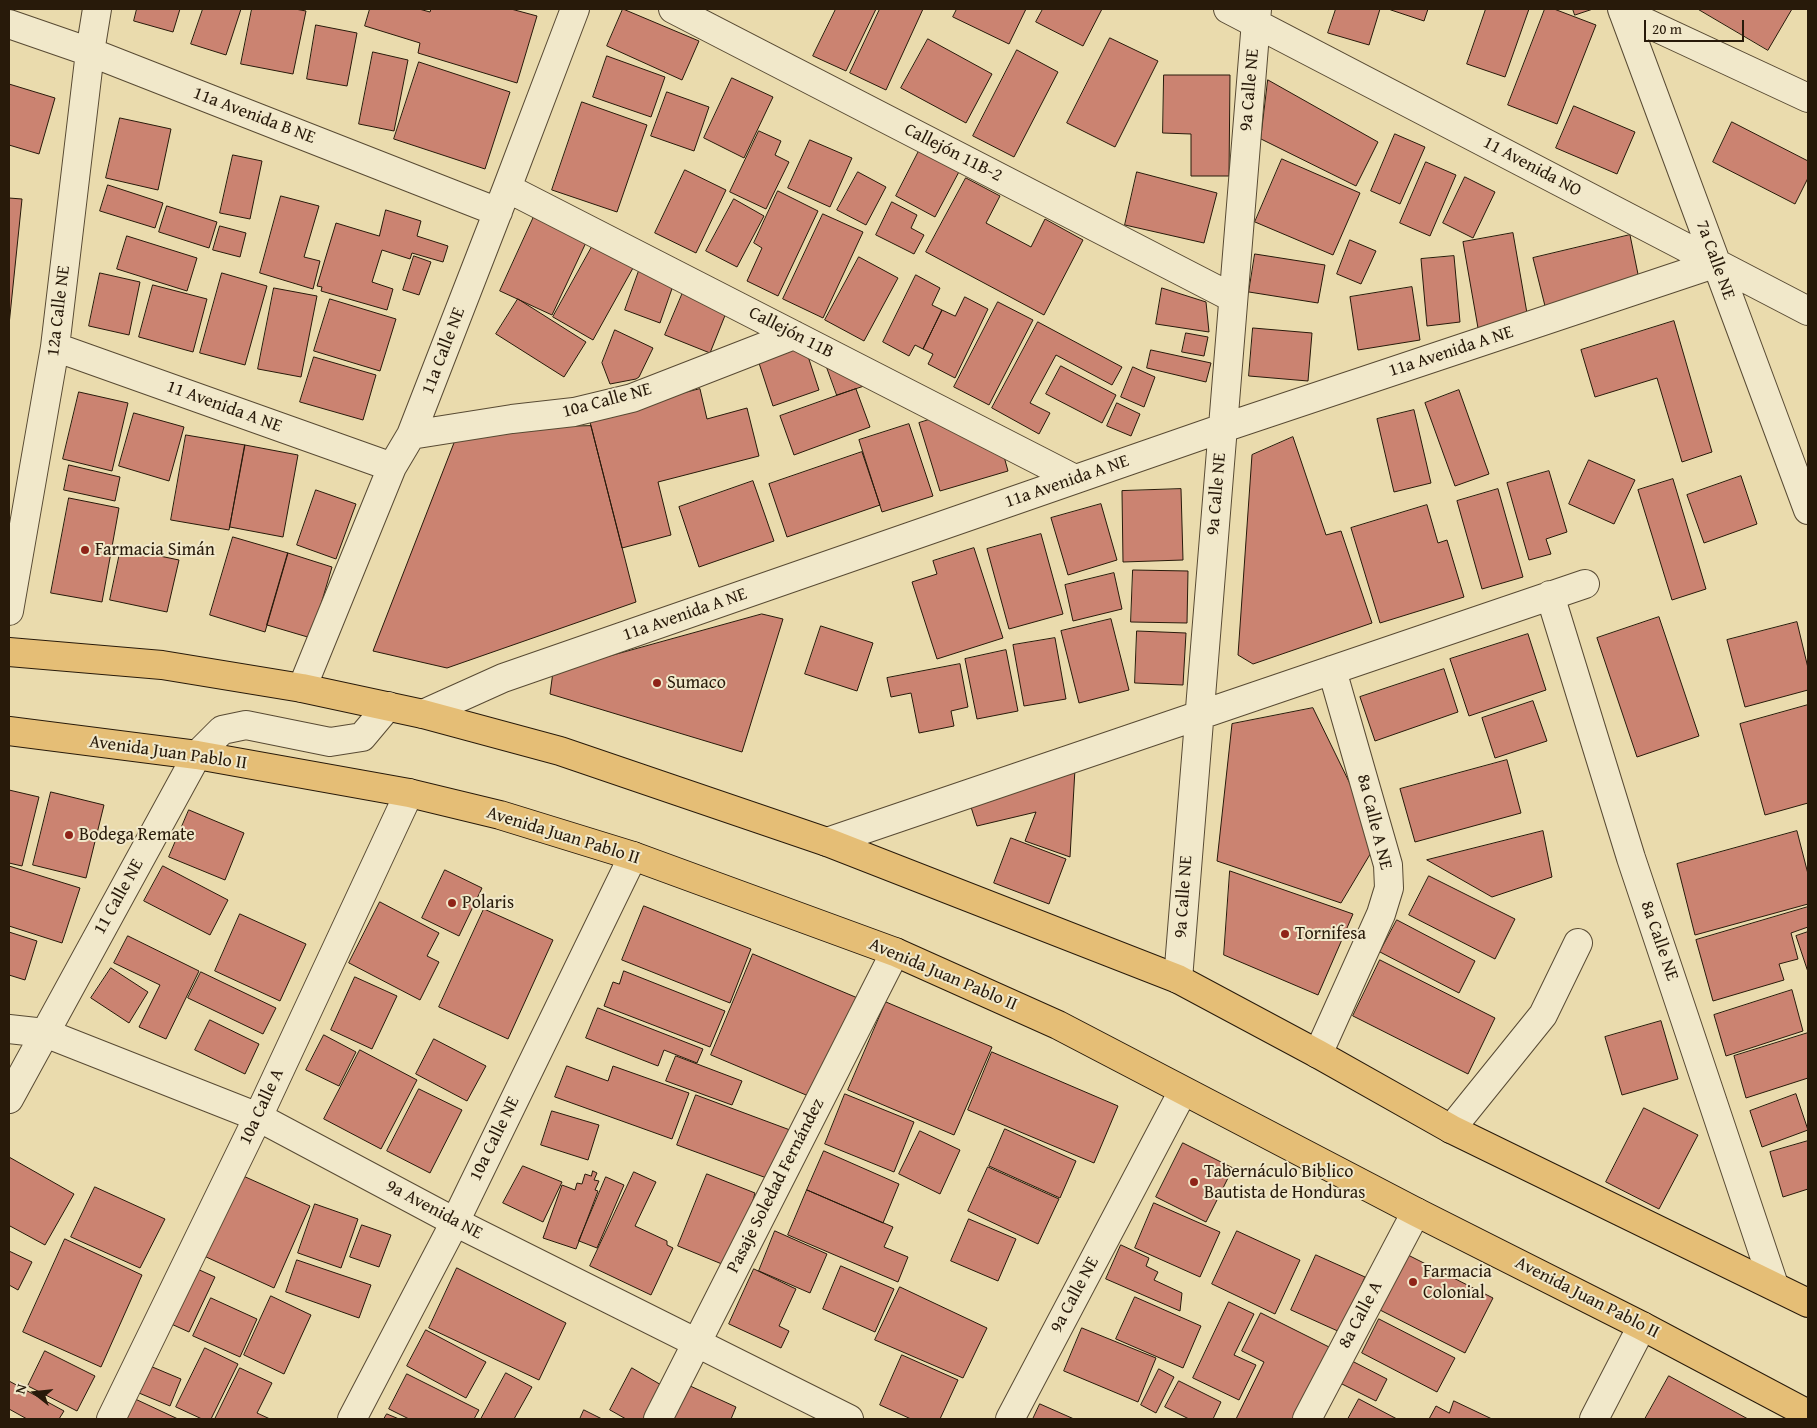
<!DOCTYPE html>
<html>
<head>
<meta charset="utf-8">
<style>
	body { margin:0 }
	#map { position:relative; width:1817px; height:1428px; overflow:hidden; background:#eadbad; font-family:"Gentium Book Plus",serif }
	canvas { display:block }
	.frame { position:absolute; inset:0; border:10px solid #281a0a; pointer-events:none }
	.north { position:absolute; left:10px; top:1368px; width:50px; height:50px; -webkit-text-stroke:4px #f1e8ca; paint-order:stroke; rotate:286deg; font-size:14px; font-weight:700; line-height:20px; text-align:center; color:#281a0a }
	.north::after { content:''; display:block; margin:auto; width:18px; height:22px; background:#281a0a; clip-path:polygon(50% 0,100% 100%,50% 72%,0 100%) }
	.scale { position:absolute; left:1644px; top:20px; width:100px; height:22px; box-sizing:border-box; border:2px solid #281a0a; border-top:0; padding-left:6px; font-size:15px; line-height:18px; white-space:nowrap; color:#281a0a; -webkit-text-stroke:4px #f1e8ca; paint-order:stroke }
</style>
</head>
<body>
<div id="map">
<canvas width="1817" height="1428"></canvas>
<div class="frame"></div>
<div class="north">N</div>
<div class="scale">20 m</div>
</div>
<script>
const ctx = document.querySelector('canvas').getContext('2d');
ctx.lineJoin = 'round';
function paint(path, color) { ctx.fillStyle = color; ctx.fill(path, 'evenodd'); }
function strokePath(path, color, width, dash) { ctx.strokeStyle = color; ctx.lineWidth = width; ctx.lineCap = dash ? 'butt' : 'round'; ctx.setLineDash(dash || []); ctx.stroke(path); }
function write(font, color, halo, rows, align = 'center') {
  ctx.font = font + ' "Gentium Book Plus",serif'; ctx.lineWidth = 4; ctx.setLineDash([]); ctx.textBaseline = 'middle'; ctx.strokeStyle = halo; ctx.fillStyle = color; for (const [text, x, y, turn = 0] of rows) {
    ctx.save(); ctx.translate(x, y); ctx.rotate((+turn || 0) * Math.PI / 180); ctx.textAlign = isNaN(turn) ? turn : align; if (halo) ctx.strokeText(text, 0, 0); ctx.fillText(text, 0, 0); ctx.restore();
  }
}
const building = new Path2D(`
	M137,9H180L173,32L134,21Z
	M203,9H241L226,55L191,44Z
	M252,9H295L306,11L293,74L241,64Z
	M370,9H419L430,12L431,9H511L537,16L517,83L418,53L420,43L365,26Z
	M623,9L699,41L682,80L607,46Z
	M836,9H876L846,71L813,56Z
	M880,9H923L886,90L850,73Z
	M957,9H1026L1009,44L953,17Z
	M1043,9H1102L1083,46L1036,22Z
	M1336,9H1380L1369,45L1328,33Z
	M1392,9H1428L1424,21L1391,10Z
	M1486,9H1529L1505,77L1467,64Z
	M1545,9H1554L1596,25L1557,124L1508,105Z
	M1573,9H1593L1575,15Z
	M1698,9H1792L1768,50Z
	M316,25L357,33L347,86L307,79Z
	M1110,38L1158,61L1115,147L1067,123Z
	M928,39L992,74L966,123L901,88Z
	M1017,50L1058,72L1014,157L973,136Z
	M373,52L408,60L394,131L359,124Z
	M607,56L665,77L651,117L593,97Z
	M419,62L510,92L485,169L394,139Z
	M1164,75H1230L1229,176H1191V134L1163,133Z
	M732,78L773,97L744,158L704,138Z
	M1268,80L1378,142L1356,186L1261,139Z
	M9,84L55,98L39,154L9,145Z
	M667,92L709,107L694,151L651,136Z
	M582,102L647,125L617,212L552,190Z
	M1574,106L1635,132L1617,174L1556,148Z
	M120,118L171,129L158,190L106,178Z
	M1732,122L1808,161V178L1795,204L1713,162Z
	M759,131L781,141L775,155L789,162L766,209L730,192Z
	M1395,134L1425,147L1400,204L1371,191Z
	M810,140L852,158L830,207L788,188Z
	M921,147L961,168L935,217L896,196Z
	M233,155L262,161L250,219L220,213Z
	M1282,159L1360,193L1333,255L1255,222Z
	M1426,162L1456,175L1430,236L1400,223Z
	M685,170L726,190L696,253L655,233Z
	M858,172L886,187L866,225L837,210Z
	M1137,172L1217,193L1204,243L1125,225Z
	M1465,177L1495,192L1473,238L1443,223Z
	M966,178L1000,196L986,223L1031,247L1045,219L1083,240L1044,315L926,252Z
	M108,185L163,203L155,228L100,211Z
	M778,191L818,211L778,296L747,281L762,248L754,243Z
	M281,196L319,206L304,257L320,261L313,289L260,273Z
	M9,198L22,199L9,325Z
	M734,199L764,216L737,267L706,251Z
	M892,202L917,215L911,228L924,235L914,254L876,235Z
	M167,206L217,222L209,248L159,232Z
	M386,210L421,221L417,236L448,246L443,262L412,253L410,259L382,250L372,282L393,289L387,310L321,291L322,287L317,286L336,223L379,236Z
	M537,210L590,234L552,315L500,291Z
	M823,214L863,232L823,318L783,299Z
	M220,226L246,233L240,257L213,250Z
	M1513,233L1528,319L1478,328L1463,242Z
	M1630,235L1640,284L1545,306L1533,258Z
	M127,236L197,258L187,291L117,269Z
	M598,236L638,259L593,340L553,317Z
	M1350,240L1376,251L1361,284L1337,274Z
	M1255,254L1325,265L1318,303L1249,292Z
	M414,256L431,262L419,295L403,290Z
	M1454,256L1460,322L1427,326L1421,259Z
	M859,257L898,278L864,341L825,320Z
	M640,268L675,280L660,323L625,310Z
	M100,273L140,282L129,335L89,326Z
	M222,273L267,286L245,365L200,353Z
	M916,275L940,288L932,305L942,310L923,349L915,345L909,356L883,342Z
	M153,285L207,299L193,352L139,337Z
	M1412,287L1420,340L1358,350L1350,297Z
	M274,288L317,296L301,377L258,369Z
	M1162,288L1206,302L1209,332L1156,324Z
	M684,290L728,308L710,353L665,335Z
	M965,297L988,309L955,378L928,364L933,354L923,349L942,310L955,316Z
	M330,299L396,319L380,371L314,351Z
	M518,299L586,342L564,377L496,334Z
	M998,302L1033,320L989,405L954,387Z
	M1674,321L1712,452L1682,462L1657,378L1595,397L1581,350Z
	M1038,322L1122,367L1112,385L1056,355L1030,403L1050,413L1039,434L992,408Z
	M1253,328L1312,333L1308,381L1249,376Z
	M615,330L653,348L639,377L636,379L610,384L602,363Z
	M1186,333L1208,337L1204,356L1182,352Z
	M804,344L819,390L773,406L758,360Z
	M1151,350L1211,363L1206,382L1147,368Z
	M822,354L882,380L837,395Z
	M314,357L376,375L363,420L300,402Z
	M1061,366L1116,395L1102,423L1046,394Z
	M1133,367L1155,377L1144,407L1121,397Z
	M700,389L707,419L747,408L759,456L658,482L671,535L622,548L589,418Z
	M856,389L870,427L794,455L780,416Z
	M1459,390L1489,474L1455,486L1425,403Z
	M79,392L128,403L112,471L63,459Z
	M1117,403L1140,414L1131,436L1107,426Z
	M1414,410L1431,483L1394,492L1377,419Z
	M134,413L184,427L169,481L119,466Z
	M951,413L1000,442L1008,471L940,491L919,423Z
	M909,424L933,496L882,512L859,440Z
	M591,426L636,602L447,668L373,651L459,430Z
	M186,435L245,445L229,530L171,520Z
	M1293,437L1326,535L1341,531L1372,623L1253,664L1238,655L1252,455Z
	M245,445L298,455L283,537L230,527Z
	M862,452L880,505L787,537L769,484Z
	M1589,460L1635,480L1614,524L1569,504Z
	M69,465L120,477L115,501L64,490Z
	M1549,471L1567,532L1546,539L1551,554L1529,560L1507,483Z
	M1741,476L1757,524L1704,543L1687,495Z
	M1673,479L1706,589L1672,600L1638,490Z
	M753,481L774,541L699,567L679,507Z
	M1181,489L1183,560L1123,562L1122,491Z
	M1498,489L1523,577L1482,589L1457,501Z
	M316,490L356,504L336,559L297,545Z
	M69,498L119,508L102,602L51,593Z
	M1101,504L1117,560L1068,575L1051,518Z
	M1427,505L1438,543L1447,540L1464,597L1380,623L1351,528Z
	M1041,534L1063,614L1009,629L987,549Z
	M233,537L288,553L265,632L210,615Z
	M121,548L179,560L167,612L110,600Z
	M974,548L1003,638L937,659L912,582L937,574L933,561Z
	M288,553L332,567L311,638L267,625Z
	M1133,570L1188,571L1187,623L1131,622Z
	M1114,573L1122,609L1073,621L1065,585Z
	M762,614L783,619L742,752L550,694L553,672Z
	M1659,617L1699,736L1637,757L1597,638Z
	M1111,619L1129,690L1079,703L1061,631Z
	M1797,622L1808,668V690L1745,707L1727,640Z
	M821,626L873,643L857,691L805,674Z
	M1137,631L1186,633L1183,685L1135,683Z
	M1528,634L1546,690L1469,716L1450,659Z
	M1055,638L1066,699L1024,706L1013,645Z
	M1006,650L1018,711L977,719L965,659Z
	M960,664L968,707L951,711L954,726L919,733L911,693L891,697L887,678Z
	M1444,669L1458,712L1375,741L1360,697Z
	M1533,701L1547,741L1495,758L1482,718Z
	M1808,705V803L1765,815L1740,724Z
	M1313,708L1378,841L1341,903L1217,861L1232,724Z
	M1507,760L1521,813L1415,842L1400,789Z
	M1075,769L1070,857L1025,841L1036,812L977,826L971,807Z
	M9,790L39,797L22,866L9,863Z
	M51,792L104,805L86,878L33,865Z
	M189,810L244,833L225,880L169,857Z
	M1543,831L1552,877L1492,897L1427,860Z
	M1797,831L1808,874V904L1695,935L1677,864Z
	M1011,838L1066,859L1049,904L994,883Z
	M9,866L80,888L62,943L9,926Z
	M163,866L228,900L210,935L144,901Z
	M445,870L482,888L459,936L422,918Z
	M1230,871L1353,914L1318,995L1224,955Z
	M1429,876L1515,919L1495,959L1409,915Z
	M380,902L439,933L427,956L439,962L420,1000L349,963Z
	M644,906L751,949L730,1003L622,960Z
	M1808,907V927L1791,933L1798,959L1779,964L1784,980L1713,1001L1696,940Z
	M484,909L553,940L508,1039L439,1007Z
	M240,914L306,944L280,1001L215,971Z
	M1397,920L1475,961L1459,993L1380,952Z
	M9,932L37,941L25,980L9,975Z
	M1808,932V972L1796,936Z
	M128,936L199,971L166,1039L139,1027L160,985L114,963Z
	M753,954L860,999L818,1100L711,1055Z
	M1380,960L1495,1018L1468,1074L1353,1016Z
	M111,968L148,992L129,1023L91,998Z
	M624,971L725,1011L710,1047L604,1006L613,982L619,984Z
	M201,972L276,1008L263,1034L188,998Z
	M355,977L397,996L372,1049L331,1030Z
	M1792,990L1803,1031L1726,1056L1714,1015Z
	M886,1002L992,1047L954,1135L848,1090Z
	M598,1008L703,1049L697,1063L664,1050L658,1066L586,1038Z
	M210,1020L259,1044L245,1074L195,1050Z
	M1661,1021L1678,1079L1622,1095L1605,1037Z
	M1808,1033V1078L1746,1098L1734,1056Z
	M324,1035L356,1052L339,1086L306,1070Z
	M434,1039L486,1066L467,1101L416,1074Z
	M360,1050L417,1080L381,1149L324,1119Z
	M992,1052L1118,1106L1094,1163L968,1110Z
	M676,1056L742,1081L732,1105L666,1081Z
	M567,1066L608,1081L613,1066L689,1093L672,1139L555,1097Z
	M419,1089L462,1110L430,1173L387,1151Z
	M845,1094L914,1122L894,1172L825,1144Z
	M1796,1094L1808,1130L1762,1147L1750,1111Z
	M696,1095L790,1130L772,1180L677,1145Z
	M1644,1108L1698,1135L1659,1209L1606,1182Z
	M552,1111L599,1125L588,1160L541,1145Z
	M1005,1129L1076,1161L1060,1198L989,1166Z
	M920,1131L960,1150L940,1194L899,1174Z
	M1808,1141V1189L1783,1197L1770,1152Z
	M1183,1143L1233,1168L1206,1222L1156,1197Z
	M824,1151L899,1184L883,1223L807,1190Z
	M9,1157L74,1194L45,1245L10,1226L9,1229Z
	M523,1166L562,1182L543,1222L503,1203Z
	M988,1167L1059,1199L1038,1244L968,1211Z
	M593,1171L597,1173L594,1180L599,1181L595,1190L598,1191L576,1249L543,1238L562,1185L575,1190L577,1183L582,1184L585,1174L591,1176Z
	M634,1172L656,1182L635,1226L667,1241V1245L673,1248L651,1295L590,1266Z
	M707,1174L755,1193L734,1269L678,1246Z
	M241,1175L310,1206L274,1288L204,1256Z
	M606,1177L624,1185L597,1248L579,1241Z
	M95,1187L165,1219L140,1268L71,1237Z
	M807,1190L893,1227L884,1247L908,1257L898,1282L788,1235Z
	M1154,1203L1220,1232L1200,1277L1135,1248Z
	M315,1204L358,1219L341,1268L298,1253Z
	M969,1219L1016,1239L998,1281L951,1261Z
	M362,1225L391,1235L379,1267L350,1257Z
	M775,1231L827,1254L810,1293L759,1271Z
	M1237,1231L1300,1260L1275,1314L1212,1284Z
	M65,1239L142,1275L101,1367L23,1332Z
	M1121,1245L1149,1258L1146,1266L1158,1272L1154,1280L1182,1293L1180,1311L1106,1279Z
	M9,1251L32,1262L18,1290L9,1285Z
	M1406,1254L1493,1298L1465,1353L1378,1309Z
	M1316,1255L1365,1277L1340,1332L1291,1310Z
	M297,1260L371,1285L359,1318L286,1292Z
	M841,1266L894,1289L875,1332L823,1309Z
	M195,1268L215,1277L189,1332L169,1323Z
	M457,1268L566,1323L539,1380L429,1328Z
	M754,1269L796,1289L779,1326L789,1331L781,1348L729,1324Z
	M900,1287L987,1328L963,1378L875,1340Z
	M271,1296L311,1315L284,1374L244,1355Z
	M1135,1297L1201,1326L1183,1368L1116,1339Z
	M211,1298L257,1319L240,1357L193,1336Z
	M1229,1302L1254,1314L1234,1355L1256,1365L1239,1400L1193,1378Z
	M1261,1313L1331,1348L1296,1419H1236L1264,1362L1242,1351Z
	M1379,1319L1455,1358L1437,1392L1362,1353Z
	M1082,1328L1156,1358L1138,1402L1064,1371Z
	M426,1330L486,1362L466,1398L407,1366Z
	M205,1348L238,1364L211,1419H202L176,1407Z
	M45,1351L95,1376L77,1411L28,1386Z
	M902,1355L958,1380L940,1419H911L880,1405Z
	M1350,1360L1387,1379L1376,1401L1338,1382Z
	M150,1366L181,1379L170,1406L139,1393Z
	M240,1368L272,1383L257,1413L270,1419H215Z
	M632,1368L663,1386L645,1419H626L610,1410Z
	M1159,1369L1174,1377L1156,1413L1141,1405Z
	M506,1373L532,1387L514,1419H481Z
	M407,1374L479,1410L474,1419H409L389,1409Z
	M1669,1376L1748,1419H1645Z
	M9,1381L64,1411L59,1419H27L9,1409Z
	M1179,1381L1221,1402L1213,1419H1189L1165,1407Z
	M688,1385L736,1407L731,1419H672Z
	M133,1398L178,1419H123Z
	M1359,1399L1397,1419H1348Z
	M1454,1401L1492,1419H1429L1436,1406L1449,1413Z
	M1040,1404L1074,1419H1033Z
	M584,1410L602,1419H580Z
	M387,1414L399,1419H384Z`);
const minor = new Path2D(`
	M673,9L1233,298
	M1228,9L1808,311
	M1622,9L1808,510
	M1623,12L1808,98
	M9,24L90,52L498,212
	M507,188L1075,479
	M55,347L392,467
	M411,435L512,419L574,412L632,398L794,335
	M1550,595L1631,858L1774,1285
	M9,611L55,347L90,52L97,9
	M302,688L392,467L411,435L507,188L575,9
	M423,714L503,678L1223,428L1717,263
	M827,842L1585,584
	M1178,979L1257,9
	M9,1029L45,1033L258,1117L455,1222L849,1419
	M1318,1054L1381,914L1389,888L1388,865L1332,670
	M9,1099L197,755L222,730L246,725L330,742L362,737L388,706
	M1451,1129L1543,1015L1578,943
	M111,1419L258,1117L409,793
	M352,1419L455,1222L633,856
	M658,1419L895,952
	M1010,1419L1183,1091
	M1307,1419L1416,1212
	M1594,1419L1642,1326`);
const highway = new Path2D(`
	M9,652L162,665L302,688L423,714L560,751L827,842L1178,979L1318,1054L1451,1129L1808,1303
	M9,731L197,755L409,793L500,815L633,856L895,952L1058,1025L1416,1212L1642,1326L1808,1414`);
const markers = [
	[85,550,5,"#8f2418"],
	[657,683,5,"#8f2418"],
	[69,835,5,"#8f2418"],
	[452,903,5,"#8f2418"],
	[1285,934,5,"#8f2418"],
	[1194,1182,5,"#8f2418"],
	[1413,1282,5,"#8f2418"]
];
const streetNames = [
	["9a Calle NE",1250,90,-85],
	["11a Avenida B NE",254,116,21],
	["Callejón 11B-2",953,153,27],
	["11 Avenida NO",1532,167,28],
	["7a Calle NE",1715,260,70],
	["12a Calle NE",59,311,-83],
	["Callejón 11B",791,333,27],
	["11a Calle NE",444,351,-69],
	["11a Avenida A NE",1451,352,-18],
	["10a Calle NE",607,401,-15],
	["11 Avenida A NE",224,407,20],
	["11a Avenida A NE",1067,482,-19],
	["9a Calle NE",1217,494,-85],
	["11a Avenida A NE",685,615,-19],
	["Avenida Juan Pablo II",168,753,8],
	["8a Calle A NE",1374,822,76],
	["Avenida Juan Pablo II",563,836,17],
	["11 Calle NE",119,897,-61],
	["9a Calle NE",1184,897,-86],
	["8a Calle NE",1659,941,71],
	["Avenida Juan Pablo II",943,975,23],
	["10a Calle A",262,1107,-65],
	["10a Calle NE",495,1139,-64],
	["Pasaje Soledad Fernández",776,1186,-63],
	["9a Avenida NE",434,1210,28],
	["9a Calle NE",1075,1295,-62],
	["Avenida Juan Pablo II",1587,1298,27],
	["8a Calle A",1361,1315,-62]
];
const poiNames = [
	["Farmacia Simán",95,550],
	["Sumaco",667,683],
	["Bodega Remate",79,835],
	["Polaris",462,903],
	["Tornifesa",1295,934],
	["Tabernáculo Biblico",1204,1172],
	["Bautista de Honduras",1204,1193],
	["Farmacia",1423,1272],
	["Colonial",1423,1293]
];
paint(building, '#cb8371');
strokePath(building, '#281a0a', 1);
strokePath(minor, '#584a33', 30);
strokePath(highway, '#281a0a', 30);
strokePath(minor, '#f1e8ca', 28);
strokePath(highway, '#e5be76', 28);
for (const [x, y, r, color] of markers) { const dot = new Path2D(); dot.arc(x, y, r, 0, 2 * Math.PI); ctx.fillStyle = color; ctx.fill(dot); strokePath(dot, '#f1e8ca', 2); }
write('18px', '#281a0a', '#f1e8ca', streetNames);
write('18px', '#281a0a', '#f1e8ca', poiNames, 'left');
</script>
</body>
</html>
